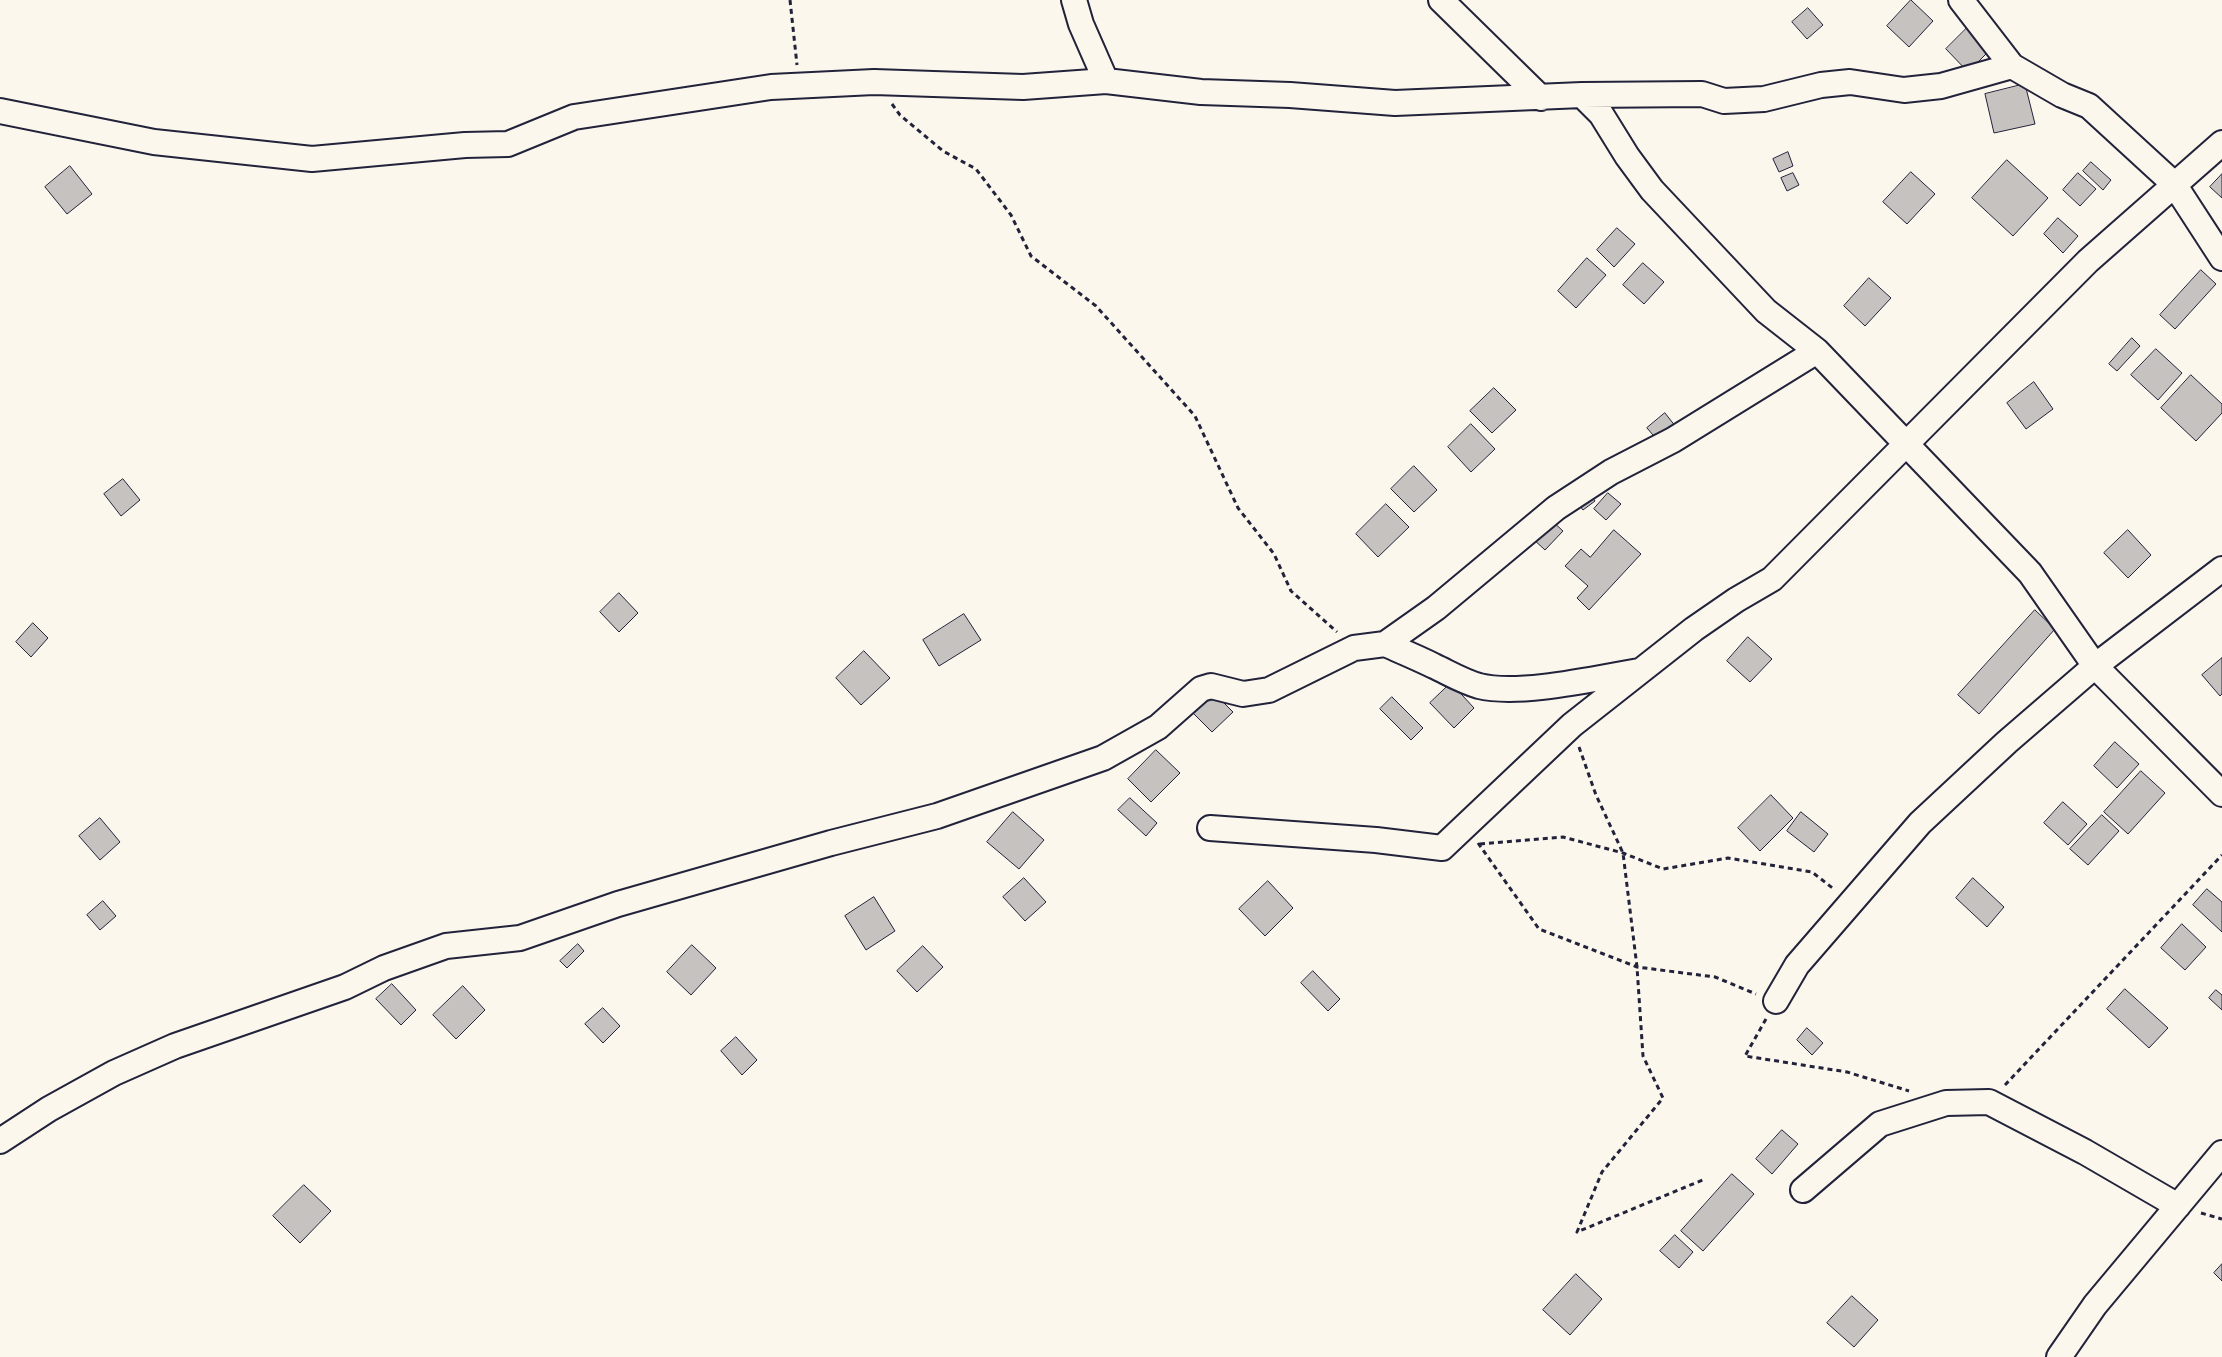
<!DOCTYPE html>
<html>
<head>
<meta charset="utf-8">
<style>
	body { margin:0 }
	canvas { display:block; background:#fbf7ec }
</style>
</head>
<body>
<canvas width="2222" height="1357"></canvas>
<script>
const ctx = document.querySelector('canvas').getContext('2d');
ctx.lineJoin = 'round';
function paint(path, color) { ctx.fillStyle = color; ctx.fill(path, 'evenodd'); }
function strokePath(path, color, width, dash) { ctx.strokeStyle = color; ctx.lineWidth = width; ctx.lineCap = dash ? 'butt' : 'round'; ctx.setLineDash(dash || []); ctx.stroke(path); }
const building = new Path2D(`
	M1911,0L1933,21L1909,47L1887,26Z
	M1808,8L1823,25L1807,39L1792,22Z
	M1967,28L1989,51L1968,72L1946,49Z
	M2025,84L2035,124L1994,133L1985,94Z
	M1788,152L1793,166L1779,172L1773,159Z
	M2007,160L2048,198L2013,236L1972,198Z
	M2091,162L2111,180L2103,190L2083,171Z
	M70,166L92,194L67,214L45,187Z
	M1911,172L1935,194L1907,224L1883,202Z
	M1793,173L1799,185L1787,191L1781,178Z
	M2078,173L2096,189L2080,206L2063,190Z
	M2222,174V198L2210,187Z
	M2058,218L2078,236L2063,253L2044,234Z
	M1617,228L1635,244L1614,267L1597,250Z
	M1587,258L1606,275L1576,308L1558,291Z
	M1643,263L1664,282L1644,304L1623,285Z
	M2201,270L2216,284L2175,329L2160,315Z
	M1869,278L1891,298L1865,326L1844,306Z
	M2132,338L2140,346L2117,371L2109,364Z
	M2156,349L2182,373L2158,400L2131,375Z
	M2191,375L2222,404V413L2196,441L2161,408Z
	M2034,382L2053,409L2026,429L2007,403Z
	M1494,388L1516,410L1492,433L1470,411Z
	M1665,413L1676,427L1659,442L1647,428Z
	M1471,424L1495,449L1471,472L1448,447Z
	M1414,466L1437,490L1414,512L1391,489Z
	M123,479L140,500L121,516L104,494Z
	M1588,491L1595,501L1583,510L1575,500Z
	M1608,493L1621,504L1606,520L1594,509Z
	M1386,504L1409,527L1378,557L1356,534Z
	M1550,519L1563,531L1545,550L1532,538Z
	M1614,530L1641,554L1589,610L1577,598L1588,586L1565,566L1581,549L1590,557Z
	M2128,530L2151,555L2128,578L2104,553Z
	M619,593L638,613L619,632L600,612Z
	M2035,610L2055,629L1979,714L1958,695Z
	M964,614L981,640L939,666L923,640Z
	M33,623L48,638L31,657L16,642Z
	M1748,637L1772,659L1750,682L1727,661Z
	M864,651L890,678L861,705L836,678Z
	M2222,658V694L2220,696L2202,675Z
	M1451,683L1474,708L1454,728L1430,703Z
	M1211,690L1233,712L1212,732L1190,710Z
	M1392,697L1423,728L1411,740L1380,709Z
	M2115,742L2139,764L2117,788L2094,766Z
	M1156,750L1180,773L1151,802L1128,779Z
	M2141,771L2165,793L2128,834L2104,812Z
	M1771,795L1793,818L1760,851L1738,828Z
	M1130,798L1157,823L1146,836L1118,810Z
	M2063,802L2087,824L2068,845L2044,823Z
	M1013,812L1044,840L1019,869L987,842Z
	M1801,812L1828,834L1814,852L1787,831Z
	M2102,815L2119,831L2088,865L2070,849Z
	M100,818L120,842L100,860L79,836Z
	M1024,878L1046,902L1025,921L1003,897Z
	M1973,878L2004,907L1987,927L1956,898Z
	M1268,881L1293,908L1265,936L1239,909Z
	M2207,889L2222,902V932L2193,905Z
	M874,897L895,931L866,950L845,916Z
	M103,901L116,916L100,930L87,915Z
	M2182,924L2206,947L2185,970L2161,948Z
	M578,944L584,951L567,968L560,961Z
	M692,945L716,968L691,995L667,972Z
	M923,946L943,967L917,992L897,971Z
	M1313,971L1340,999L1328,1011L1301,983Z
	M392,984L416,1010L401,1025L376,999Z
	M463,986L485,1010L456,1039L433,1015Z
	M2125,989L2168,1028L2149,1048L2107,1009Z
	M2216,990L2222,995V1010L2209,998Z
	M603,1008L620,1026L603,1043L585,1024Z
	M1807,1028L1823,1043L1812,1055L1797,1040Z
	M736,1037L757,1060L742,1075L721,1051Z
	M1782,1130L1798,1144L1772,1174L1756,1159Z
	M1732,1174L1754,1194L1703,1251L1681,1231Z
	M304,1185L331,1211L300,1243L273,1216Z
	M1675,1235L1693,1252L1679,1268L1660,1251Z
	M2222,1264V1281L2214,1273Z
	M1576,1274L1602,1299L1570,1335L1543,1310Z
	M1852,1296L1878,1320L1854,1347L1827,1323Z`);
const path = new Path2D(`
	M790,0L797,65
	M892,104L900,115L943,151L976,169L1011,215L1031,256L1096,306L1195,416L1238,508L1274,554L1291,591L1337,632
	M1579,747L1596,795L1623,853L1637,967L1643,1056L1663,1098L1602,1172L1577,1232L1705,1179
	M1478,843L1539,929L1637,967L1715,977L1756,994
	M1480,844L1563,837L1623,853L1663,869L1728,858L1812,872L1835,890
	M1766,1019L1745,1056L1847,1072L1909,1091
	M2005,1085L2222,855
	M2201,1213L2222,1219`);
const minor = new Path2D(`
	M1074,0L1081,24L1106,81
	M1441,0L1541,98
	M1961,0L2012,66L2062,95L2089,106L2174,184L2222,258
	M0,111L154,142L312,159L465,145L508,144L574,117L771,87L874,82L1023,87L1106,81L1201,92L1290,95L1395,103L1582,95L1702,94L1724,101L1764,99L1821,85L1850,82L1904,90L1941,86L2012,66
	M1817,351L2030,573L2095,666L2222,794
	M1385,644C1401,651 1418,658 1434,666C1449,673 1462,681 1479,686C1520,696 1597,678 1639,671
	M1210,828L1376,840L1442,848L1572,725L1694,629L1736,600L1772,579L2088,261L2222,143
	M1776,1001L1797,965L1920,823L2007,742L2095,666L2222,569
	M0,1141L49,1109L114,1073L175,1046L345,987L384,968L446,946L520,938L618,904L831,843L937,816L1103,758L1158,727L1201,689L1211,686L1243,694L1269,690L1354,648L1385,644L1436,608L1556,508L1611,472L1673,440L1817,351L1766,311L1652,190L1627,156L1601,114L1582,95
	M1803,1190L1880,1124L1946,1103L1989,1102L2085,1152L2178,1206
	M2059,1357L2095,1305L2222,1153`);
paint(building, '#c6c2c0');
strokePath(building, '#22223b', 1);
strokePath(minor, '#22223b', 28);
strokePath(path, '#22223b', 3, [5, 4]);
strokePath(minor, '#fbf7ec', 24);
</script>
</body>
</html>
